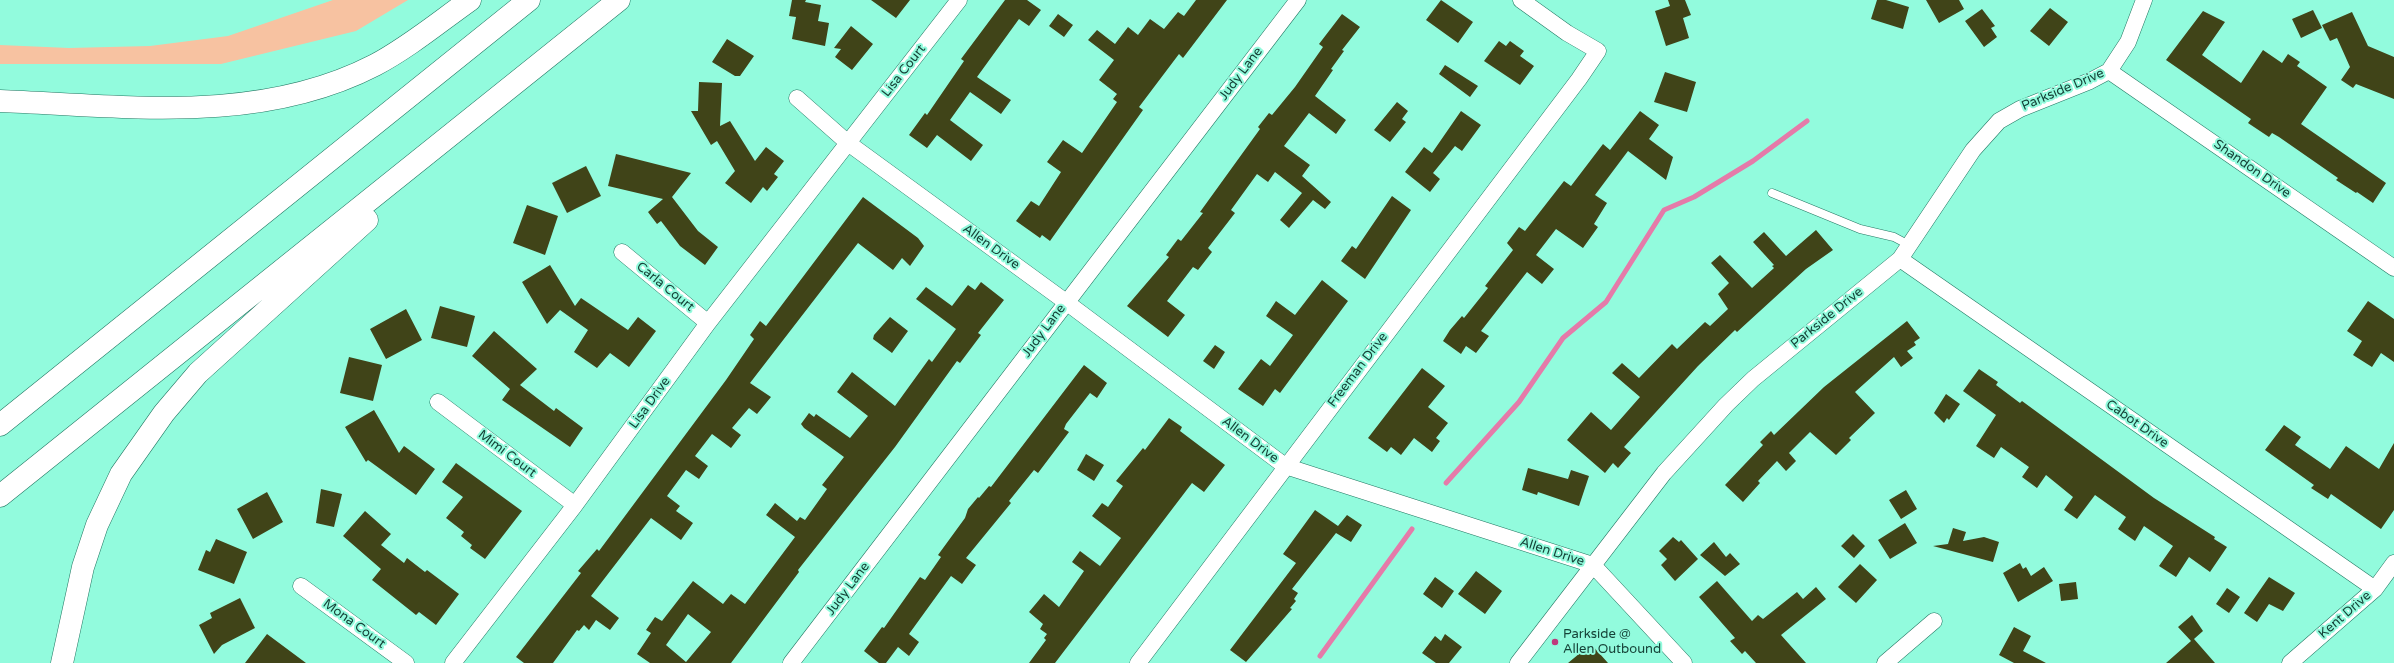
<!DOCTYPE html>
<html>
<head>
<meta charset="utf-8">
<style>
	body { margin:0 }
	canvas { display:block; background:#92fbdd }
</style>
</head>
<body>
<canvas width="2394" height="663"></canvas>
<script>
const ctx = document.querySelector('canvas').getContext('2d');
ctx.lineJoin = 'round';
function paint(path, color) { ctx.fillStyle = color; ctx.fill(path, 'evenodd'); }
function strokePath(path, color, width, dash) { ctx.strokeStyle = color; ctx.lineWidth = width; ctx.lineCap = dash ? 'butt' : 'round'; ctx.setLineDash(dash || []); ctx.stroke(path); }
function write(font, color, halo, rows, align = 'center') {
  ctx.font = font + ' "Varela Round",sans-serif'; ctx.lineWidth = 4; ctx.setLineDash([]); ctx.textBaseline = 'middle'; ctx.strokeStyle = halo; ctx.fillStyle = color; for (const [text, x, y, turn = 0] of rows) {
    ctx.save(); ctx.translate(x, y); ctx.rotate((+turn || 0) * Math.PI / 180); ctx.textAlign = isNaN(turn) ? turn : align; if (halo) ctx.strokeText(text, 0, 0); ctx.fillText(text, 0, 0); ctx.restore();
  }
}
const green = new Path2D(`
	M333,0H408L356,31L221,64H0V45L69,48L150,46L228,36Z`);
const stream = new Path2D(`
	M1446,483L1519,402L1563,338L1606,302L1664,210L1694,197L1753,161L1807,121
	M1320,656L1412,529`);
const building = new Path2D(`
	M792,0H806L805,2L821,5L818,21L829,23L825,46L792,39L796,17L789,16Z
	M871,0H910L896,18Z
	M1005,0H1027L1041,10L1029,26L1019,19L977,77L1011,100L1001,114L970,92L950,120L983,145L971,161L937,135L927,148L909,135L925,113L927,115L964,61L961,59Z
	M1196,0H1227L1183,58L1179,54L1139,107L1143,110L1050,241L1042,235L1040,238L1016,221L1031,201L1039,206L1061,172L1047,162L1063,140L1082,153L1117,102L1113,99L1117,94L1099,80L1114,60L1088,40L1097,30L1115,44L1128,27L1138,35L1150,19L1164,29L1178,12L1184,16Z
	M1441,0L1473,22L1458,43L1426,20Z
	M1668,0H1685L1691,15L1683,18L1689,38L1666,46L1655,11L1670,6Z
	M1877,0H1886L1909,7L1903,29L1871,19Z
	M1926,0H1959L1964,9L1939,23Z
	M2050,8L2068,22L2049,46L2030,31Z
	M1982,9L1995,26L1991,28L1997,37L1984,47L1965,21Z
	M2313,10L2322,28L2301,38L2292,19Z
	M2203,11L2225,22L2202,55L2241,83L2263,50L2282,63L2288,54L2300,62L2297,66L2327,87L2301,124L2386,183L2373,203L2357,192L2356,193L2336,180L2338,178L2279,137L2272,133L2269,137L2248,123L2251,119L2166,60Z
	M2352,12L2368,46L2394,57V99L2356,84L2353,88L2341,80L2350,67L2337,38L2330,41L2322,25Z
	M1058,14L1073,25L1064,37L1049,26Z
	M1342,14L1360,27L1342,50L1344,51L1331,69L1333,70L1315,96L1346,120L1336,134L1309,113L1284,146L1310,165L1302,176L1331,202L1325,209L1313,200L1289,228L1280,220L1302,193L1275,172L1268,182L1257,174L1231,210L1235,213L1208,248L1212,252L1198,270L1193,267L1167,301L1185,315L1168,337L1127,306L1169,257L1166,255L1178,239L1181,241L1203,213L1200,212L1260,129L1258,127L1269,113L1272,115L1295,87L1323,47L1319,44Z
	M851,26L873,44L852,70L835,57L841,49L834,48Z
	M727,39L754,56L740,76H735L712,62Z
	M1499,41L1506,46L1510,41L1524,51L1520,56L1534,66L1520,85L1484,61Z
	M1445,65L1478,86L1470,97L1439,74Z
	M1665,72L1696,82L1687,112L1654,102Z
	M699,82L722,83L720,126L730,121L755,161L766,147L784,161L774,174L778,177L767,191L763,187L751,203L725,183L735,171L717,141L711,145L691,111H698Z
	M1397,102L1408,111L1402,119L1406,122L1390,142L1374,130Z
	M1461,111L1481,125L1462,151L1455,146L1433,173L1440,179L1430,192L1405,172L1424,147L1432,153Z
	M1640,111L1659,125L1649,139L1673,157L1666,180L1628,151L1595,195L1607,203L1594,224L1598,227L1583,248L1556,229L1536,255L1554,269L1542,284L1527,272L1481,331L1489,336L1476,353L1466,346L1461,354L1443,341L1450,330L1462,316L1464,318L1488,288L1485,286L1513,250L1507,243L1519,227L1525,231L1564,181L1571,186L1603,144L1610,150Z
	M616,154L691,173L672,197L698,231L718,247L705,265L680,246L661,221L657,224L648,212L663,199L608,186Z
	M586,166L601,196L567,213L552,183Z
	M1392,196L1411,210L1365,279L1341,261L1352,246L1356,249Z
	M863,197L918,238L924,246L910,266L902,258L893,270L858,243L750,383L771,397L757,414L749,408L732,428L741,435L731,448L712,434L695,456L708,466L699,479L686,470L667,496L680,506L676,511L693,523L681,540L651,518L591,596L619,618L610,630L596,620L589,630L584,625L579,631L577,630L553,663H524L516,657L581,573L578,571L597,549L599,551L726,380L754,339L750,335L760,321L766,326Z
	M527,205L558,216L545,255L513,243Z
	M1816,230L1833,250L1806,269L1737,332L1735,330L1698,366L1624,447L1631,453L1618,468L1613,463L1605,473L1567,440L1591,412L1611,430L1640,397L1612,373L1622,363L1639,378L1672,344L1677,349L1705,322L1710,326L1728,309L1718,294L1729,283L1711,263L1720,255L1752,288L1774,268L1772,266L1774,265L1753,242L1764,232L1786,256Z
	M550,265L575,306L581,298L628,330L638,317L656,331L629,367L610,353L597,368L574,352L588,330L560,310L547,324L522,282Z
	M1322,280L1348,301L1280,393L1275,389L1263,406L1238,389L1261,359L1270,366L1293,335L1266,316L1276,301L1295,315Z
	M981,282L1004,300L978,333L981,335L960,363L957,361L895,447L798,570L799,572L731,663H650L637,654L651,633L646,630L655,617L662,621L693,581L723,604L731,594L745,604L795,537L766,515L775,503L797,521L800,517L805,520L827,489L822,485L844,457L804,428L801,424L809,413L814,417L816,414L850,438L868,416L837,392L852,372L895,406L929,359L932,362L956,329L916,299L926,287L952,306L968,285L975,290ZM688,614L711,632L686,662L666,645Z
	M2368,301L2394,319V362L2381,353L2372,367L2353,355L2362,341L2347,331Z
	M440,306L475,316L467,347L431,338Z
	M406,309L422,340L386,359L370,329Z
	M890,317L908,331L892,353L873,339L874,335Z
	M1907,321L1920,338L1914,342L1916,345L1907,351L1913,358L1901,367L1894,357L1855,392L1875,413L1849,438L1851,440L1836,455L1810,432L1789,453L1796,461L1786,471L1777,461L1758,481L1760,483L1743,502L1725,485L1763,445L1760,442L1771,431L1774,435L1824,387Z
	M494,331L537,369L520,385L554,411L556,408L583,428L570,447L502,400L510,389L472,356Z
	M1215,345L1225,352L1214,369L1203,361Z
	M349,357L382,365L373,401L340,393Z
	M1084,365L1107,383L1097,398L1090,393L1066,424L1064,429L1069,432L1038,473L1034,470L1009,501L1011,503L966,558L976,565L962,584L951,576L909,634L919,642L909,656L898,647L886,663H879L864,651L882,627L884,628L920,577L925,580L941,557L938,555L965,518L968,509L978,497L979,498L989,486L991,487Z
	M1422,368L1445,386L1428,407L1448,423L1436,438L1440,441L1432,452L1414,438L1401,455L1391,447L1387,452L1368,438Z
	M1979,369L1998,382L1996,385L2020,403L2022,401L2154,498L2215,537L2214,539L2227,547L2210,572L2189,557L2176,577L2159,566L2173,546L2144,526L2135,541L2118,529L2126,517L2095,495L2077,519L2064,510L2073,497L2046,475L2037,488L2022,477L2029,467L2001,447L1994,458L1976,446L1996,415L1963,391Z
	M1946,394L1960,404L1949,420L1947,418L1944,423L1934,413Z
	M374,410L399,453L404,446L435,469L416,495L368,460L366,462L345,427Z
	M1169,418L1182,427L1180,431L1225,465L1204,492L1192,483L1055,663H1029L1046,640L1044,638L1047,634L1040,629L1043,624L1029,612L1044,594L1059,607L1084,571L1072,562L1080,551L1100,566L1121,538L1092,516L1102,503L1108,507L1123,486L1116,481L1143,448L1145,450Z
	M2284,425L2301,437L2295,445L2330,469L2346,446L2379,469L2394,443V510L2381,529L2331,494L2328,499L2311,488L2314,485L2265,450Z
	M1086,454L1104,465L1094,481L1077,470Z
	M456,463L522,511L485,559L470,548L472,545L461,536L464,532L446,518L463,497L442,482Z
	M1528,468L1568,479L1571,470L1589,476L1579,506L1538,492L1537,495L1522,490Z
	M321,489L342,494L334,527L316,523Z
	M1906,490L1917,509L1901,519L1889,500Z
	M267,492L283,522L253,539L237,509Z
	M1315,510L1338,526L1347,515L1362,525L1351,542L1336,533L1292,589L1298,593L1294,599L1296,601L1290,608L1292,609L1246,662L1230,650L1296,563L1283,554Z
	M365,511L391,534L381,545L404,563L407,558L425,572L427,570L459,594L436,625L419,612L416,615L372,580L381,569L343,536Z
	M1905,523L1917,543L1890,559L1878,540Z
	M1953,528L1966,532L1963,541L1984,537L1999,542L1993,562L1933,546L1948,544Z
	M1853,534L1865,546L1854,558L1841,546Z
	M1673,537L1679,542L1681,540L1698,559L1675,581L1661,565L1667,559L1659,551Z
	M216,539L247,552L234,584L198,570L206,550L210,552Z
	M1714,542L1726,557L1730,553L1740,564L1725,576L1700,555Z
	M2020,563L2023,569L2026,567L2031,576L2044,567L2053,581L2018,602L2003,573Z
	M1860,564L1877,580L1856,603L1838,587Z
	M1476,571L1502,591L1485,614L1458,594Z
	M1435,577L1454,591L1442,608L1423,594Z
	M2269,577L2295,593L2283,611L2269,604L2257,622L2244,613Z
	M1717,581L1752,621L1758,615L1763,619L1797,592L1803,599L1816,587L1826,599L1781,635L1806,663H1756L1745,651L1742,654L1730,641L1735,638L1699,597Z
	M2076,582L2078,599L2061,601L2059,584Z
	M2227,588L2240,597L2229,613L2216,604Z
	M240,598L255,628L222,645L214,654L199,625L212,618L210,613Z
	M2192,615L2203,631L2194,639L2215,663H2166L2191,641L2178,627Z
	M2014,627L2031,636L2023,651L2046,663H2014L1999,655Z
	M267,634L306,663H245Z
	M1445,634L1462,647L1449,663H1436L1422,653L1435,636L1441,641Z
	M1591,644L1608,663H1568Z`);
const lane = new Path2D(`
	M1772,193L1860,229L1894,237L1909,245`);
const street = new Path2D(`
	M2109,71L2394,268
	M797,98L848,143L1066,302L1285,466L1593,565L1684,663
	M622,252L708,323
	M1900,259L2375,589
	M438,402L575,505
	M301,586L406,663
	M453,663L575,505L708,323L959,0
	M791,663L1298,0
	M1138,663L1579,79L1598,51L1567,33L1521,0
	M1518,663L1664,473L1726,405L1753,379L1900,259L1973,150L1999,121L2020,109L2090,81L2109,71L2128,42L2144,0
	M1885,663L1934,621
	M2290,663L2375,589L2394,563`);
const highway = new Path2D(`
	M0,101C125,106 259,125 375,65C409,47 439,22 470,0
	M0,425L529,0
	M0,496L619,0
	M62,663L83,567L97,525L121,474L164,413L198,373L367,220`);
const markers = [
	[1555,642,4,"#be397c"]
];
const streetNames = [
	["Lisa Court",904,71,-52],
	["Judy Lane",1241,74,-53],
	["Parkside Drive",2063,90,-23],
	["Shandon Drive",2252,169,35],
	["Allen Drive",991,247,36],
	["Carla Court",665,287,39],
	["Parkside Drive",1827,318,-39],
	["Judy Lane",1044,331,-53],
	["Freeman Drive",1358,370,-53],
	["Lisa Drive",650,403,-54],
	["Cabot Drive",2137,424,35],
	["Allen Drive",1250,440,37],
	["Mimi Court",507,454,37],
	["Allen Drive",1552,552,18],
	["Judy Lane",848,589,-53],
	["Kent Drive",2345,615,-41],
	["Mona Court",354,624,36]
];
const poiNames = [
	["Parkside @",1563,635],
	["Allen Outbound",1563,650]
];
paint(green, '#f7c2a1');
strokePath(stream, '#e57aa9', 5);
paint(building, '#404418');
strokePath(lane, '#237863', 9);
strokePath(street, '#237863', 17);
strokePath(highway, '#237863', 23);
strokePath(lane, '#fff', 8);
strokePath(street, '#fff', 16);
strokePath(highway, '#fff', 22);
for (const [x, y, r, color] of markers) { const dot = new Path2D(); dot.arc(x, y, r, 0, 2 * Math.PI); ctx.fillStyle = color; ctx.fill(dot); strokePath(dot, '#92fbdd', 1.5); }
write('13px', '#164338', '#92fbdd', streetNames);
write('13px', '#164338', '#92fbdd', poiNames, 'left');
</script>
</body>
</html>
